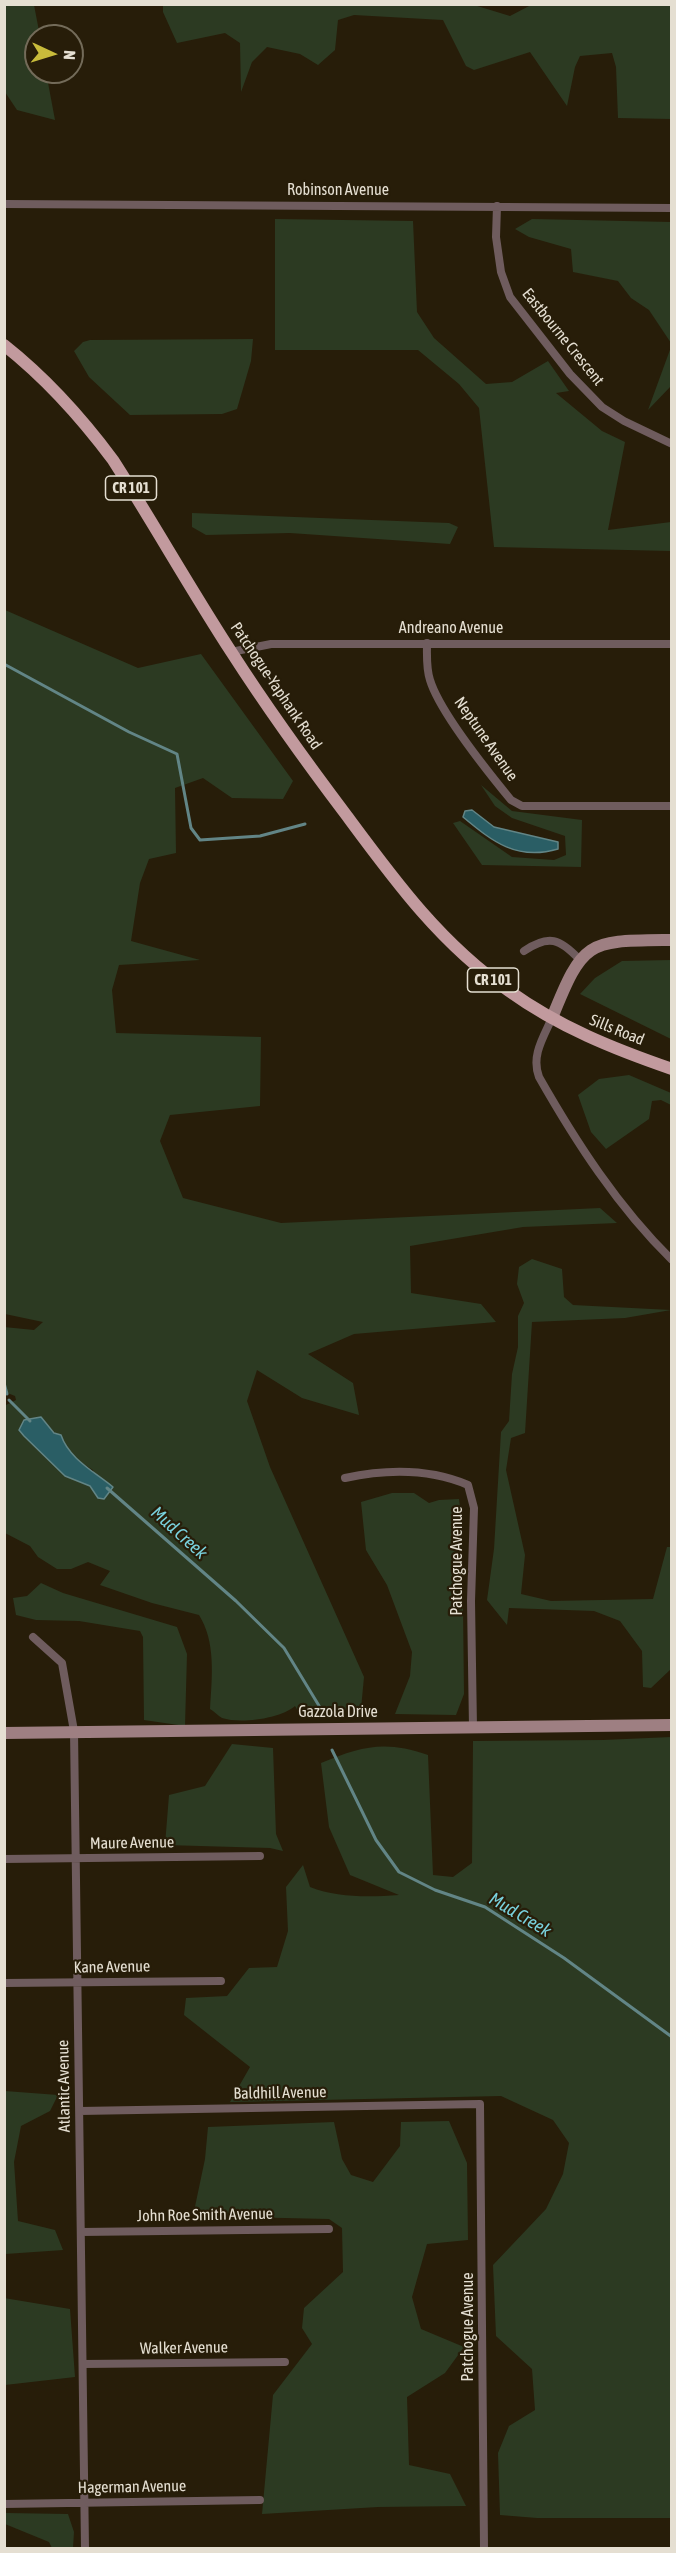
<!DOCTYPE html>
<html>
<head>
<meta charset="utf-8">
<style>
	body { margin:0 }
	#map { position:relative; width:676px; height:2553px; overflow:hidden; background:#271d09; font-family:"Asap Condensed",sans-serif }
	canvas { display:block }
	.frame { position:absolute; inset:0; border:6px solid #e5dfd2; pointer-events:none }
	.north { position:absolute; left:24px; top:24px; width:60px; height:60px; box-sizing:border-box; background:#271d09; border:2px solid #736b59; border-radius:50%; rotate:94deg; font-size:16px; font-weight:700; line-height:24px; text-align:center; color:#e5dfd2 }
	.north::after { content:''; display:block; margin:auto; width:21px; height:27px; background:#c8bb3b; clip-path:polygon(50% 0,100% 100%,50% 72%,0 100%) }
</style>
</head>
<body>
<div id="map">
<canvas width="676" height="2553"></canvas>
<div class="frame"></div>
<div class="north">N</div>
</div>
<script>
const ctx = document.querySelector('canvas').getContext('2d');
ctx.lineJoin = 'round';
function paint(path, color) { ctx.fillStyle = color; ctx.fill(path, 'evenodd'); }
function strokePath(path, color, width, dash) { ctx.strokeStyle = color; ctx.lineWidth = width; ctx.lineCap = dash ? 'butt' : 'round'; ctx.setLineDash(dash || []); ctx.stroke(path); }
function write(font, color, halo, rows, align = 'center') {
  ctx.font = font + ' "Asap Condensed",sans-serif'; ctx.lineWidth = 4.5; ctx.setLineDash([]); ctx.textBaseline = 'middle'; ctx.strokeStyle = halo; ctx.fillStyle = color; for (const [text, x, y, turn = 0] of rows) {
    ctx.save(); ctx.translate(x, y); ctx.rotate((+turn || 0) * Math.PI / 180); ctx.textAlign = isNaN(turn) ? turn : align; if (halo) ctx.strokeText(text, 0, 0); ctx.fillText(text, 0, 0); ctx.restore();
  }
}
const green = new Path2D(`
	M4,5H34L40,36H36V72H46L55,120L17,110L5,92Z
	M474,5L510,16L531,5H671V119L618,118L616,67L612,53L580,56L575,67L567,106L530,52L474,70L466,66L443,20L354,15L338,20L335,50L318,65L300,54L267,47L252,62L241,92L240,43L225,33L177,43L163,12V4Z
	M275,219L413,221L417,312L434,338L486,384L512,382L548,361L569,391L556,393L602,431L625,442L608,530L671,522V551L494,547L479,408L459,384L418,350H275Z
	M532,219L671,222V343L649,310L631,298L618,281L573,272L571,249L529,237L515,229Z
	M253,339L251,361L237,409L222,414L130,415L89,377L74,351L83,342L90,340Z
	M671,347V386L648,410Z
	M192,513L449,523L458,527L450,544L290,533L206,535L192,527Z
	M5,610L138,668L201,654L293,781L283,799L232,798L203,778L175,788L176,853L149,859L140,883L131,941L200,960L119,965L112,990L116,1033L261,1037L260,1106L170,1115L160,1141L183,1198L281,1223L600,1208L617,1223L523,1227L410,1246L411,1293L481,1304L496,1322L354,1334L308,1354L353,1383L359,1415L302,1398L257,1370L247,1401L270,1467L364,1677L361,1709L300,1714L295,1706C280,1719 240,1724 222,1718C218,1716 214,1711 210,1709C212,1677 216,1642 199,1615L152,1603L100,1585L110,1571L88,1562L71,1569H57L38,1557L30,1546L5,1533V1408L6,1405L16,1400L15,1396L5,1392L4,1327L34,1330L43,1322L5,1314ZM41,1417L55,1433L61,1435C66,1451 79,1462 93,1470L98,1498L90,1486L65,1476L24,1436V1421Z
	M481,785L512,811L582,820L581,867L482,865L453,823L460,821L512,857L554,860L566,855L565,836L512,818L495,806Z
	M671,960V1039L580,994L595,978L622,961Z
	M629,1075L671,1093V1105L661,1100L652,1101L649,1119L606,1149L591,1132L578,1095L599,1079Z
	M532,1259L562,1269L564,1297L573,1305L671,1310L625,1318L532,1322L525,1433L511,1438L506,1470L525,1555L521,1594L551,1601L653,1599L667,1547H671V1669L651,1688L643,1687L642,1651L620,1621L594,1611L509,1608L507,1625L487,1600L494,1549L501,1432L509,1421L512,1374L518,1347V1316L524,1303L517,1284L519,1267Z
	M392,1493H414L429,1503L439,1500L459,1499L462,1523L464,1694L456,1715L395,1714L410,1676L412,1652L387,1585L366,1550L361,1502Z
	M41,1583L63,1593L177,1627L187,1654L185,1726L144,1720L143,1637L140,1631L79,1621L36,1620L16,1615L13,1598L27,1596Z
	M671,1737V2518H537L500,2515L498,2453L509,2426L535,2410L532,2369L496,2336L493,2265L546,2209L563,2174L569,2143L553,2120L501,2096L230,2102L250,2067L184,2015L186,1998L227,1996L249,1968L277,1967L288,1931L286,1887L303,1865L310,1887C337,1898 370,1897 399,1895L350,1875L329,1827L321,1763C361,1746 386,1740 428,1755L433,1875L453,1877L472,1863L473,1741L603,1740Z
	M232,1744L273,1748L276,1834L283,1851L270,1848L165,1845L169,1795L205,1786Z
	M5,2091L58,2095L50,2111L21,2126L14,2162L18,2221L55,2230L63,2250L5,2254Z
	M449,2121L467,2163L468,2240L427,2244L412,2297L421,2329L464,2347L445,2373L407,2397L409,2465L450,2474L466,2506L378,2507L262,2514L273,2395L312,2344L302,2328L304,2308L343,2272L342,2228L329,2219L193,2216L205,2159L208,2127L334,2122L342,2159L351,2175L373,2182L400,2146L401,2122Z
	M4,2298L70,2309L75,2377L5,2385Z
	M5,2513L68,2514L74,2532L73,2548H52L49,2542L5,2524Z`);
const water = new Path2D(`
	M472,810L494,827L558,842V849C517,861 493,842 463,817L465,811Z
	M41,1417L54,1433L61,1435C69,1459 95,1472 113,1487L104,1499L98,1498L90,1486L65,1476L24,1436L19,1430L24,1420Z`);
const stream = new Path2D(`
	M4,664L129,732L177,754L191,828L200,840L260,836L305,824
	M4,1383L7,1394
	M9,1400L30,1421
	M107,1488L236,1601L284,1648L324,1714
	M332,1750L376,1840L399,1872L435,1890L485,1907L564,1958L672,2037`);
const street = new Path2D(`
	M4,204L672,208
	M497,206L496,237L501,272L510,297L570,374L602,407L624,421L672,444
	M427,643C427,655 426,668 430,680C440,713 488,772 511,800L522,806H672
	M231,652L271,644H672
	M524,951C549,934 560,939 579,959
	M552,1018C543,1038 531,1056 539,1077C576,1142 618,1207 672,1260
	M345,1478C387,1469 428,1468 468,1485L474,1508L471,1601L473,1728
	M33,1637L62,1663L74,1731L85,2548
	M4,1859L260,1856
	M4,1983L221,1981
	M80,2111L480,2104L484,2548
	M81,2232L329,2229
	M83,2364L285,2362
	M4,2504L260,2500`);
const secondary = new Path2D(`
	M552,1018C584,938 588,941 672,940
	M4,1733L672,1725`);
const primary = new Path2D(`
	M4,345C47,379 81,417 113,460C154,524 191,590 232,653C268,709 307,763 347,816C395,881 441,944 509,991C559,1027 614,1049 672,1069`);
const shields = [
	[131,488,51],
	[493,980,51]
];
const shieldNames = [
	["CR 101",131,488],
	["CR 101",493,980]
];
const streetNames = [
	["Robinson Avenue",338,190],
	["Eastbourne Crescent",563,337,51],
	["Andreano Avenue",451,628],
	["Patchogue-Yaphank Road",276,686,56],
	["Neptune Avenue",486,739,55],
	["Sills Road",617,1030,22],
	["Patchogue Avenue",457,1561,-90],
	["Gazzola Drive",338,1712],
	["Maure Avenue",132,1843,-1],
	["Kane Avenue",112,1967,-1],
	["Atlantic Avenue",64,2086,-91],
	["Baldhill Avenue",280,2093,-1],
	["John Roe Smith Avenue",205,2215,-1],
	["Patchogue Avenue",468,2327,-90],
	["Walker Avenue",184,2348,-1],
	["Hagerman Avenue",132,2487,-1]
];
const waterNames = [
	["Mud Creek",179,1533,42],
	["Mud Creek",520,1915,31]
];
paint(green, '#2c3a22');
paint(water, '#2a5e65');
strokePath(water, '#628586', 1.5);
strokePath(stream, '#628586', 3);
strokePath(street, '#6f5c5e', 8);
strokePath(secondary, '#9e7f82', 12);
strokePath(primary, '#c29a9e', 12);
for (const [x, y, w] of shields) { const box = new Path2D(); box.roundRect(x - w / 2, y - 12, w, 24, 4.5); ctx.fillStyle = '#271d09'; ctx.fill(box); strokePath(box, '#e5dfd2', 1.5); }
write('bold 15px', '#e5dfd2', null, shieldNames);
write('16px', '#e5dfd2', '#271d09', streetNames);
write('italic 18px', '#79d1dd', '#271d09', waterNames);
</script>
</body>
</html>
